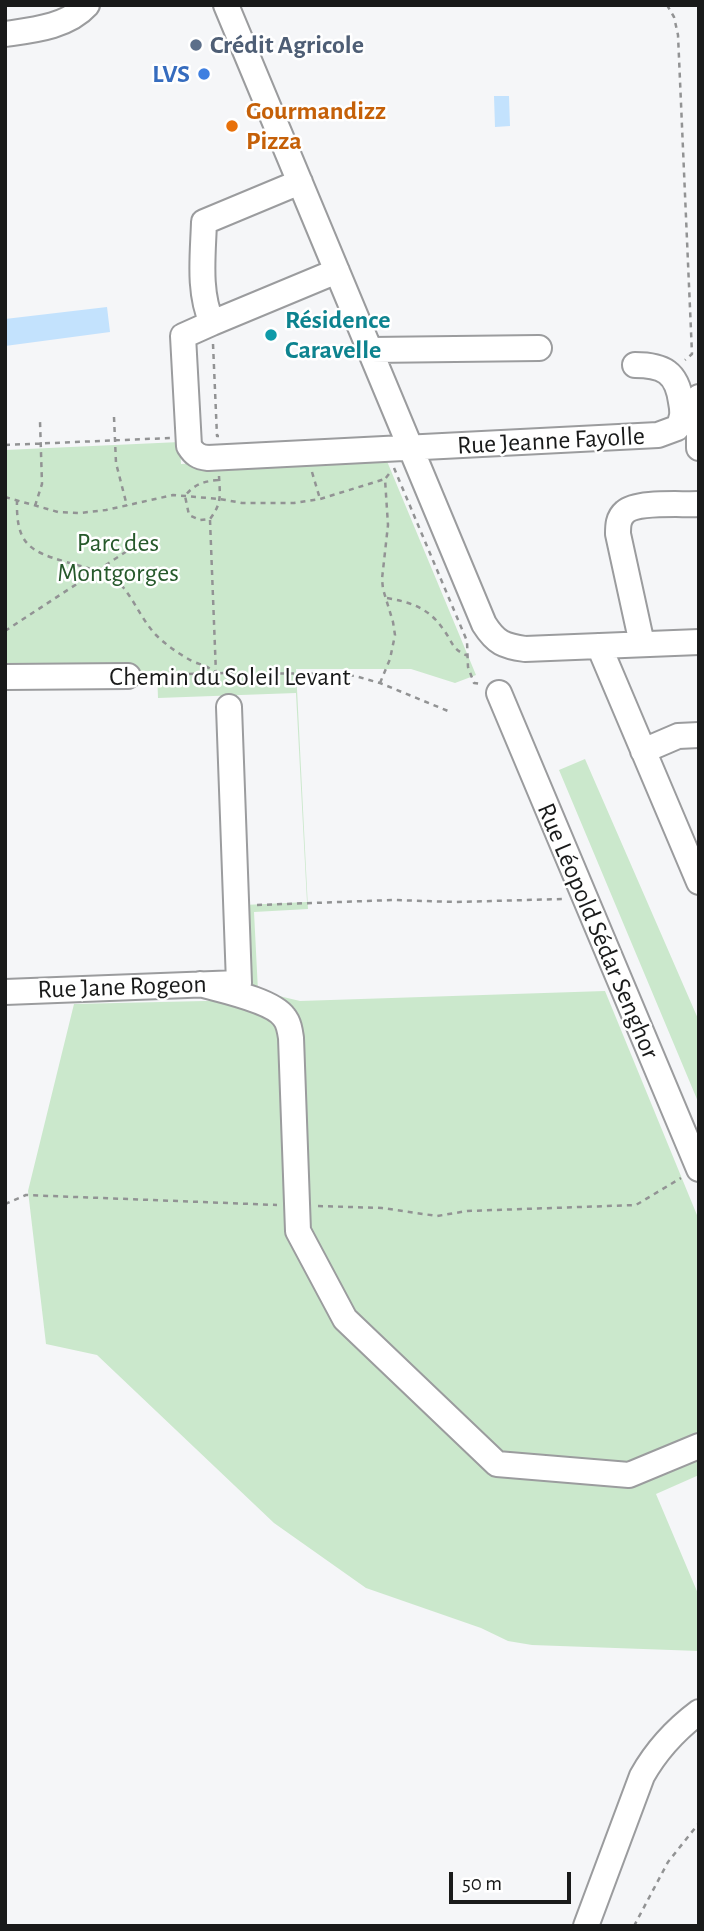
<!DOCTYPE html>
<html>
<head>
<meta charset="utf-8">
<style>
	body { margin:0 }
	#map { position:relative; width:704px; height:1931px; overflow:hidden; background:#f5f6f8; font-family:"Alegreya Sans",sans-serif }
	canvas { display:block }
	.frame { position:absolute; inset:0; border:7px solid #191a1a; pointer-events:none }
	.scale { position:absolute; left:449px; top:1872px; width:122px; height:32px; box-sizing:border-box; border:4px solid #191a1a; border-top:0; padding-left:9px; font-size:21px; line-height:24px; white-space:nowrap; color:#191a1a; -webkit-text-stroke:5px #fff; paint-order:stroke }
</style>
</head>
<body>
<div id="map">
<canvas width="704" height="1931"></canvas>
<div class="frame"></div>
<div class="scale">50 m</div>
</div>
<script>
const ctx = document.querySelector('canvas').getContext('2d');
ctx.lineJoin = 'round';
function paint(path, color) { ctx.fillStyle = color; ctx.fill(path, 'evenodd'); }
function strokePath(path, color, width, dash) { ctx.strokeStyle = color; ctx.lineWidth = width; ctx.lineCap = dash ? 'butt' : 'round'; ctx.setLineDash(dash || []); ctx.stroke(path); }
function write(font, color, halo, rows, align = 'center') {
  ctx.font = font + ' "Alegreya Sans",sans-serif'; ctx.lineWidth = 5; ctx.setLineDash([]); ctx.textBaseline = 'middle'; ctx.strokeStyle = halo; ctx.fillStyle = color; for (const [text, x, y, turn = 0] of rows) {
    ctx.save(); ctx.translate(x, y); ctx.rotate((+turn || 0) * Math.PI / 180); ctx.textAlign = isNaN(turn) ? turn : align; if (halo) ctx.strokeText(text, 0, 0); ctx.fillText(text, 0, 0); ctx.restore();
  }
}
const green = new Path2D(`
	M180,442L181,464L384,454L476,675L455,683L411,669H296L308,909L254,912L258,991L300,1001L605,991L699,1220V1475L656,1494L699,1596V1651L532,1645L508,1641L481,1628L366,1588L274,1523L97,1355L46,1344L28,1191L74,1004L248,1000L244,905L307,902L296,693L158,698L157,671L5,670V450Z
	M585,759L699,1021V1104L559,770Z`);
const water = new Path2D(`
	M494,96H509L510,126L495,127Z
	M107,307L110,332L5,346V319Z`);
const path = new Path2D(`
	M667,5L674,17L678,35L692,354L685,360
	M213,344L217,436H219
	M114,417L116,463L127,506
	M5,445L170,438
	M394,468L467,641L468,667L474,683L481,684
	M312,472L320,499
	M219,476C220,496 222,503 210,519L200,520L189,515L185,496C194,484 205,481 219,480
	M5,497L58,512L80,513L106,510L173,495L220,499L242,503H294L320,499L385,479
	M17,500C16,543 28,551 66,562C81,566 95,570 109,574C131,589 138,616 156,635C166,645 179,654 192,661C201,665 208,666 216,673
	M35,506L42,484L40,421
	M210,520L216,674
	M387,598C410,602 429,608 443,629C453,642 451,649 468,656
	M5,631L147,538
	M149,675L227,673L336,674L355,676L380,683L448,711
	M380,683L390,659L395,635L393,622L383,589L382,579L388,525L385,479L392,470
	M257,905L394,900L456,902L562,899
	M5,1204L26,1195L277,1205
	M318,1206L382,1208L437,1216L467,1211L636,1205L681,1178
	M634,1926L668,1862L699,1823`);
const minor = new Path2D(`
	M226,5L484,624C496,643 504,646 525,649L699,642
	M5,34C33,30 67,27 87,5
	M300,182L204,222C203,255 198,292 212,323L337,271
	M212,323L183,336L189,446C194,454 198,457 208,458L658,435L677,428C683,419 683,412 681,402C677,372 663,365 635,365
	M371,350L539,348
	M699,397V448
	M642,644L618,534C618,526 618,518 625,512C637,501 682,505 699,504
	M599,646L699,882
	M5,677L128,676
	M499,693L699,1169
	M643,751L678,736L699,735
	M200,984C221,990 272,1000 284,1017C289,1023 290,1031 291,1038L298,1231L345,1319L497,1464L629,1475L699,1446
	M5,992L239,983L229,707
	M586,1926L642,1776C656,1751 675,1730 699,1712`);
const markers = [
	[196,45,7,"#5c6f8a"],
	[204,74,7,"#3f7fe0"],
	[232,126,7,"#e8710a"],
	[271,335,7,"#0f9aa8"]
];
const serviceNames = [
	["Crédit Agricole",210,45]
];
const shopNames = [
	["LVS",190,74]
];
const foodNames = [
	["Gourmandizz",246,111],
	["Pizza",246,141]
];
const cultureNames = [
	["Résidence",285,320],
	["Caravelle",285,350]
];
const streetNames = [
	["Rue Jeanne Fayolle",551,441,-3],
	["Chemin du Soleil Levant",230,677],
	["Rue Léopold Sédar Senghor",598,931,67],
	["Rue Jane Rogeon",122,987,-2]
];
const parkNames = [
	["Parc des",118,543],
	["Montgorges",118,573]
];
paint(green, '#cbe8cc');
paint(water, '#c3e2fd');
strokePath(minor, '#9b9c9e', 28);
strokePath(path, '#929394', 2.5, [5, 5]);
strokePath(minor, '#fff', 24);
for (const [x, y, r, color] of markers) { const dot = new Path2D(); dot.arc(x, y, r, 0, 2 * Math.PI); ctx.fillStyle = color; ctx.fill(dot); strokePath(dot, '#fff', 2.5); }
write('bold 26px', '#4e5e75', '#fff', serviceNames, 'left');
write('bold 26px', '#366cbe', '#fff', shopNames, 'right');
write('bold 26px', '#c56008', '#fff', foodNames, 'left');
write('bold 26px', '#0d838f', '#fff', cultureNames, 'left');
write('26px', '#191a1a', '#fff', streetNames);
write('26px', '#26592b', '#fff', parkNames);
</script>
</body>
</html>
